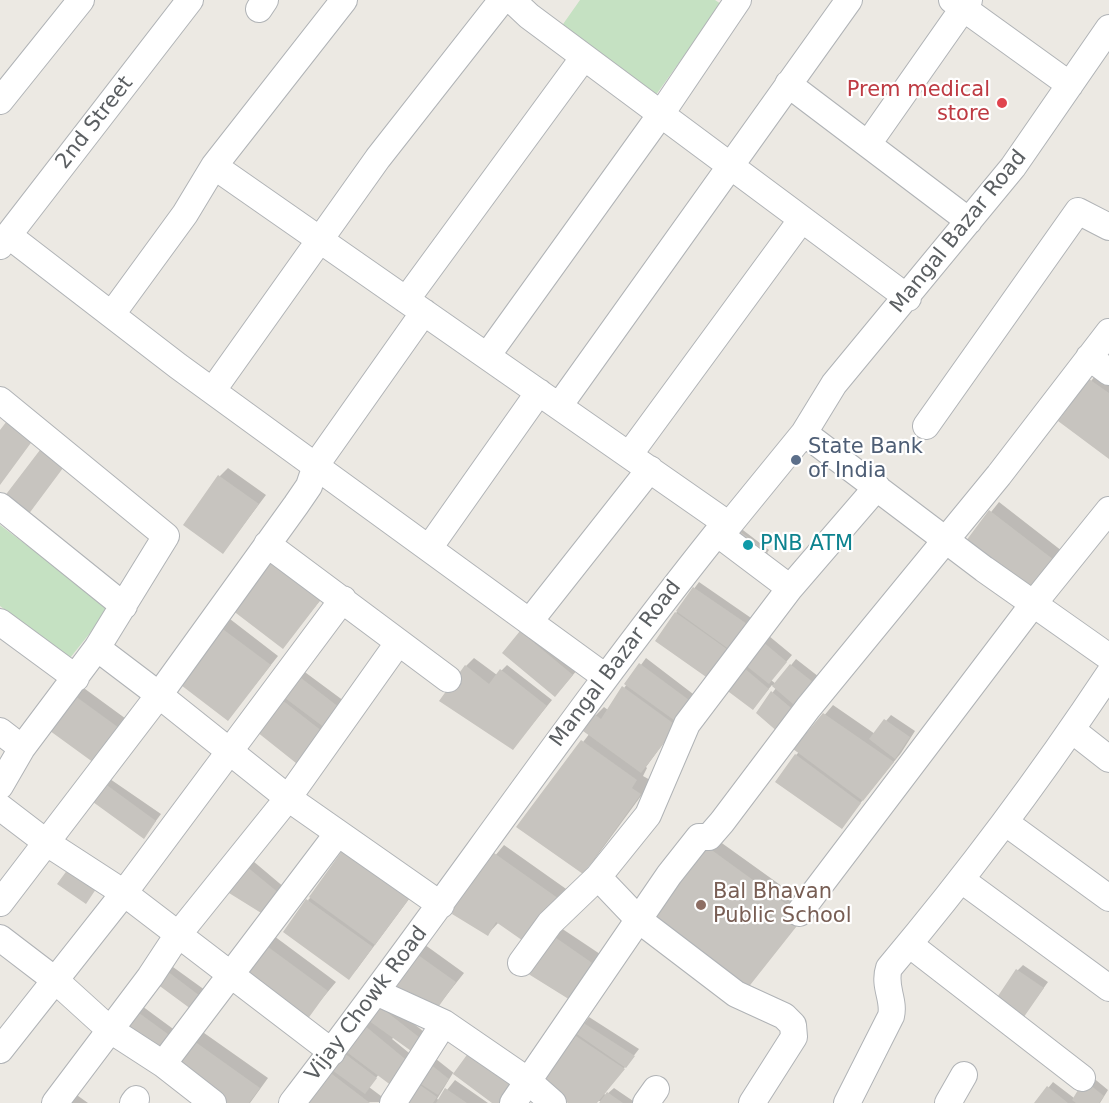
<!DOCTYPE html>
<html>
<head>
<meta charset="utf-8">
<style>
	body { margin:0 }
	canvas { display:block; background:#ece9e3 }
</style>
</head>
<body>
<canvas width="1109" height="1103"></canvas>
<script>
const ctx = document.querySelector('canvas').getContext('2d');
ctx.lineJoin = 'round';
function paint(path, color) { ctx.fillStyle = color; ctx.fill(path, 'evenodd'); }
function strokePath(path, color, width, dash) { ctx.strokeStyle = color; ctx.lineWidth = width; ctx.lineCap = dash ? 'butt' : 'round'; ctx.setLineDash(dash || []); ctx.stroke(path); }
function write(font, color, halo, rows, align = 'center') {
  ctx.font = font + ' "DejaVu Sans",sans-serif'; ctx.lineWidth = 4.5; ctx.setLineDash([]); ctx.textBaseline = 'middle'; ctx.strokeStyle = halo; ctx.fillStyle = color; for (const [text, x, y, turn = 0] of rows) {
    ctx.save(); ctx.translate(x, y); ctx.rotate((+turn || 0) * Math.PI / 180); ctx.textAlign = isNaN(turn) ? turn : align; if (halo) ctx.strokeText(text, 0, 0); ctx.fillText(text, 0, 0); ctx.restore();
  }
}
const green = new Path2D(`
	M580,0H715L721,4L653,99L561,27Z
	M0,525L110,608L70,658L0,606Z`);
const shadow = new Path2D(`
	M1099,371L1109,378V457L1060,420Z
	M228,468L266,495L223,552L220,476Z
	M999,502L1062,551L1036,584L965,545Z
	M739,527L769,550L763,558L731,537Z
	M699,582L754,620L717,669L676,613Z
	M333,584L283,647L235,610Z
	M230,619L278,656L228,719L221,627Z
	M526,627L578,669L561,689L521,632Z
	M769,636L792,655L771,680L776,684L796,659L823,680L784,726L758,712L776,688L772,685L753,708L727,688Z
	M474,658L497,675L507,665L552,700L513,748L466,666Z
	M646,658L697,697L646,767L647,768L643,776L652,781L594,860L583,872L518,827L590,733L596,715L604,707L608,710Z
	M298,667L348,704L310,756L254,728Z
	M81,686L133,724L101,766L48,728Z
	M833,705L875,734L891,715L915,731L901,753L841,827L796,755L799,752L796,749Z
	M110,779L161,814L144,837L95,801Z
	M712,836L811,907L747,987L649,913Z
	M504,845L569,891L538,935L499,922L488,934L460,898Z
	M253,861L285,888L272,909L231,892Z
	M418,887L357,969L349,978L308,900L311,897Z
	M558,926L606,958L583,992L524,969Z
	M270,933L336,982L306,1018L241,967Z
	M421,942L464,973L434,1011L391,981Z
	M1023,965L1048,982L1019,1022L1018,970Z
	M173,967L209,993L201,1004L168,972Z
	M381,998L428,1035L420,1046L394,1037L392,1039L414,1057L379,1074L369,1087L389,1102L307,1103L371,1020Z
	M142,1006L180,1034L169,1050L126,1029Z
	M589,1017L639,1049L604,1094L606,1095L614,1088L636,1103H601L600,1101L570,1103L541,1081Z
	M197,1028L268,1078L250,1103H229L171,1061Z
	M431,1055L455,1074L494,1103L453,1073L437,1099L439,1100L455,1080L488,1103H400Z
	M1091,1076L1108,1090L1100,1103H1036L1053,1082L1074,1098Z
	M74,1093L88,1103H66Z`);
const building = new Path2D(`
	M1089,379L1109,393V459L1058,421Z
	M10,417L36,436L0,485V430Z
	M43,446L66,464L28,515L4,497Z
	M218,475L259,504L223,554L183,525Z
	M989,510L1054,560L1028,594L963,545Z
	M736,528L768,553L761,562L729,537Z
	M275,555L326,593L283,649L232,610Z
	M693,587L750,626L730,650L676,611Z
	M675,612L731,652L709,679L655,641Z
	M220,627L271,665L228,721L177,682Z
	M520,631L573,675L555,697L502,653Z
	M762,641L787,662L769,684L744,664Z
	M639,663L693,703L678,723L624,684Z
	M790,664L818,686L800,710L772,686Z
	M465,665L489,684L500,669L547,706L513,750L439,701Z
	M743,667L769,689L753,710L725,689Z
	M292,671L344,711L329,731L277,692Z
	M622,686L677,726L641,773L583,731L594,714L601,719Z
	M771,691L796,712L779,733L756,713Z
	M71,693L126,733L101,768L46,728Z
	M277,696L327,735L301,767L252,728Z
	M823,713L894,762L863,801L793,749Z
	M884,719L910,737L895,759L869,739Z
	M581,740L637,780L632,788L641,794L583,874L516,827Z
	M795,754L861,803L842,829L775,782Z
	M104,783L156,821L144,839L93,802Z
	M702,843L804,917L747,989L647,913Z
	M344,848L411,896L375,945L309,897Z
	M494,853L562,901L529,945L496,922L488,936L452,914L458,897Z
	M246,866L280,894L266,916L229,893Z
	M68,869L96,889L86,904L57,884Z
	M306,899L373,947L349,980L283,932Z
	M549,933L598,967L575,1003L522,970Z
	M260,941L328,991L307,1020L239,968Z
	M411,950L456,982L434,1013L389,981Z
	M1016,969L1044,988L1019,1024L992,1005Z
	M167,971L204,999L195,1012L157,984Z
	M374,1002L424,1041L414,1053L365,1018Z
	M135,1010L176,1040L164,1057L124,1030Z
	M582,1022L635,1056L626,1068L574,1032Z
	M364,1025L410,1063L392,1086L344,1050Z
	M573,1034L625,1069L597,1103H568L538,1082Z
	M187,1036L260,1088L249,1103H227L169,1062Z
	M469,1052L522,1082L508,1103H492L453,1074Z
	M344,1053L377,1078L365,1094L332,1070Z
	M425,1060L449,1079L438,1095L413,1079Z
	M328,1071L370,1103H305Z
	M413,1080L437,1097L433,1103H398Z
	M1084,1080L1104,1096L1099,1103H1076L1072,1100Z
	M1047,1086L1068,1103H1034Z
	M445,1088L467,1103H436Z
	M607,1092L623,1103H599Z`);
const minor = new Path2D(`
	M512,0L529,16L908,298
	M952,0L1070,85
	M259,9L265,0
	M788,84L969,221
	M0,101L81,0
	M868,144L969,0
	M214,166L729,525
	M8,235L178,366L604,676
	M0,246L190,0
	M406,300L584,57
	M112,314L185,214L214,166L344,0
	M487,356L661,114L738,0
	M1089,357L1109,372
	M213,390L378,158L502,0
	M0,400L166,536L97,648L22,748L0,786
	M559,406L849,0
	M926,426L1078,211L1109,227
	M804,433L984,569L1109,657
	M629,455L802,219
	M0,506L124,606
	M717,533L790,588
	M267,544L448,679
	M429,548L539,392
	M530,621L650,469
	M0,622L76,678
	M97,648L159,695L288,798L441,905
	M1072,730L1109,759
	M0,731L22,748
	M0,807L47,843L124,893L332,1052
	M1006,823L1109,898
	M598,877L639,920L736,994L784,1016L793,1025L794,1037L752,1103
	M963,881L1109,988
	M0,903L159,695L296,505L309,486L316,465L424,312
	M799,913L1034,603L1109,510
	M0,938L55,980L109,1029L163,1064L213,1103
	M909,944L1082,1078
	M521,963L550,923L598,877L648,815L687,724L790,588L877,487
	M376,992L444,1023L527,1080L553,1103
	M0,1050L124,893L343,599
	M163,1064L338,833
	M55,1103L150,977L177,936L288,798L398,643
	M133,1103L136,1099
	M292,1103C437,915 569,718 717,533L729,525L804,433L834,384L1013,167L1109,28
	M393,1103L444,1023
	M513,1103L669,875L699,837H709L722,822L808,708L999,475L1109,332
	M646,1103L656,1089
	M847,1103L891,1016C895,1000 883,986 889,968C969,873 1040,778 1109,674
	M948,1103L964,1075`);
const markers = [
	[1002,103,6,"#e0444e"],
	[796,460,6,"#5c6f8a"],
	[748,545,6,"#0f9aa8"],
	[701,905,6,"#8d6e63"]
];
const healthNames = [
	["Prem medical",990,91],
	["store",990,115]
];
const streetNames = [
	["2nd Street",95,123,-52],
	["Mangal Bazar Road",959,232,-51],
	["Mangal Bazar Road",616,664,-53],
	["Vijay Chowk Road",367,1004,-53]
];
const serviceNames = [
	["State Bank",808,448],
	["of India",808,472]
];
const cultureNames = [
	["PNB ATM",760,545]
];
const educationNames = [
	["Bal Bhavan",713,893],
	["Public School",713,917]
];
paint(green, '#c5e1c2');
paint(shadow, '#0003');
paint(building, '#c7c4bf');
strokePath(minor, '#b0b3b6', 28);
strokePath(minor, '#fff', 26);
for (const [x, y, r, color] of markers) { const dot = new Path2D(); dot.arc(x, y, r, 0, 2 * Math.PI); ctx.fillStyle = color; ctx.fill(dot); strokePath(dot, '#fff', 2); }
write('21px', '#be3a42', '#fff', healthNames, 'right');
write('21px', '#5b5f62', '#fff', streetNames);
write('21px', '#4e5e75', '#fff', serviceNames, 'left');
write('21px', '#0d838f', '#fff', cultureNames, 'left');
write('21px', '#785e54', '#fff', educationNames, 'left');
</script>
</body>
</html>
